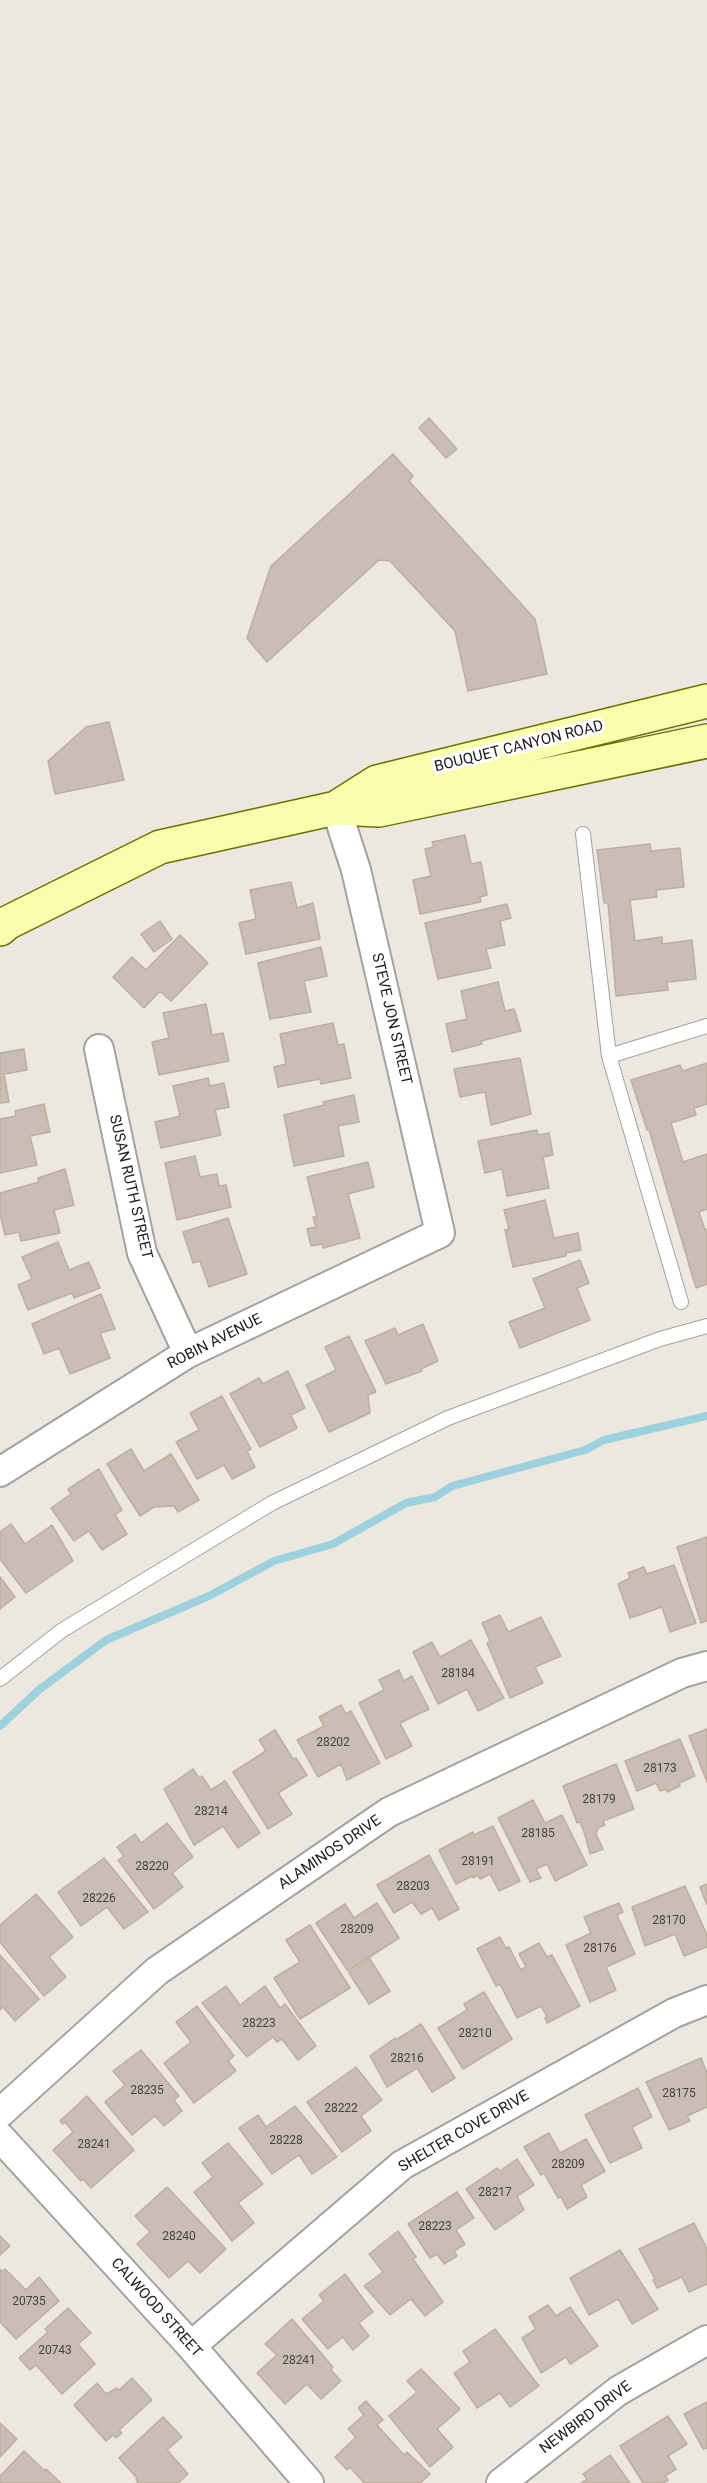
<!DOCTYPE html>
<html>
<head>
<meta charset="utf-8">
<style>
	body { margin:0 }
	canvas { display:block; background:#ede8df }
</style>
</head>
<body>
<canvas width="707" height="2483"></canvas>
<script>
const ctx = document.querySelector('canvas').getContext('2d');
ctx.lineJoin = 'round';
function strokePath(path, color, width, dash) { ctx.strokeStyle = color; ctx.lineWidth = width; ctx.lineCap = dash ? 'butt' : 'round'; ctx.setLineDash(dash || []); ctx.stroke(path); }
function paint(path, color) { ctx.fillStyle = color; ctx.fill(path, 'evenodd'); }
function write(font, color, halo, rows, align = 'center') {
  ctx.font = font + ' Roboto,sans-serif'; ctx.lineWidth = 6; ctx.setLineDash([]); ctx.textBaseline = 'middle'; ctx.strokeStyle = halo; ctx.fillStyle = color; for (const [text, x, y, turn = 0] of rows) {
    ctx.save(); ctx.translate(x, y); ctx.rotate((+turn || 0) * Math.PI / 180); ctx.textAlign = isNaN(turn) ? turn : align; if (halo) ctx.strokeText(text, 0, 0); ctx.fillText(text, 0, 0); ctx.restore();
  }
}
const stream = new Path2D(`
	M0,1726L40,1689L106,1640L209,1596L274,1561L333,1544L406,1503L435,1497L452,1486L585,1450L604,1440L707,1416`);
const building = new Path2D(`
	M429,418L457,449L446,458L419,428Z
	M393,454L413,476L409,481L535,619L547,674L468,691L455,631L390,561L379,560L267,662L255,648L247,638L271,566Z
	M109,722L124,780L55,794L48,761L86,727Z
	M465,835L471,864L481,862L487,895L480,897L481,902L420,914L413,880L431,876L425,849L434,847L432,842Z
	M650,844L651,851L680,848L684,887L656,890L657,897L630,900L635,941L662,937V944L692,940L696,979L667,982L668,990L616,996L608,903H604L597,850Z
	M291,882L297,908L313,903L320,939L246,954L239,923L256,919L250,890Z
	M507,904L511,918L500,921L505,945L486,949L491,968L438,979L425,923Z
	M160,921L172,939L154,952L141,934Z
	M180,935L208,963L171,1001L160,991L144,1008L113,977L132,957L146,970Z
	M321,947L327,976L304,981L311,1012L270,1019L258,963Z
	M498,982L505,1011L514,1009L521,1031L481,1041L482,1044L452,1052L446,1024L467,1019L461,991Z
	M206,1004L212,1035L223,1033L229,1061L159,1075L152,1042L169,1038L163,1013Z
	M333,1023L338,1045L344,1044L351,1078L321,1084L320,1079L278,1087L274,1067L286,1064L280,1034Z
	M24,1049L27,1070L4,1074L9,1102L0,1103V1053Z
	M520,1058L531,1114L491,1125L485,1092L460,1097L454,1069Z
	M707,1063V1104L694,1108L696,1115L671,1123L683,1162L707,1154V1209L699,1212L705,1230L707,1229V1284L696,1288L649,1130H647L631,1080L680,1065L683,1071Z
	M208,1078L210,1086L224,1083L229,1107L215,1110L221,1135L161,1148L155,1122L180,1116L173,1086Z
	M354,1095L359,1122L338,1126L344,1156L294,1166L284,1115L324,1105L323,1102Z
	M44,1104L50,1132L30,1136L37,1165L0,1173V1119L16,1116L15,1111Z
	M537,1130L538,1135L549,1133L553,1155L543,1157L549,1188L507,1196L502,1169L485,1173L478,1141Z
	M195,1156L200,1177L217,1174L219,1186L226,1185L231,1207L177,1220L165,1163Z
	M368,1162L374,1187L348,1194L360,1238L323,1248L322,1244L311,1246L307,1229L316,1227L313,1217H317L307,1177Z
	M65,1169L74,1205L54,1210L60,1233L21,1241L19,1232L5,1235L0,1214V1193L39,1182L38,1178Z
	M545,1200L554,1238L578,1233L581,1250L566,1253V1256L513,1267L505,1230L509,1229L504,1210Z
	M228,1218L247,1274L209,1287L200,1261L193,1263L183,1232Z
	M58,1242L69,1270L89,1262L100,1288L74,1298L72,1293L28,1310L18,1285L32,1279L22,1257Z
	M580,1260L589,1283L577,1288L590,1320L520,1348L509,1322L545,1308L533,1279Z
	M101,1294L115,1329L100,1333L110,1358L70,1374L59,1348L44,1354L32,1324Z
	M423,1324L438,1361L421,1369L422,1371L386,1384L365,1341L395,1328L398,1335Z
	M349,1336L376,1392L368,1395L370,1413L329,1432L306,1385L336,1370L325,1347Z
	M288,1371L305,1408L291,1415L297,1428L260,1447L230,1394L259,1378L263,1384Z
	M222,1396L251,1449L247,1451L255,1467L232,1479L224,1465L197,1479L176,1442L199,1430L190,1413Z
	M131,1449L144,1471L171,1454L199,1500L178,1512L174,1506L154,1507L140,1516L107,1464Z
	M99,1469L122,1510L115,1515L127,1534L102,1550L89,1531L74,1541L51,1508L71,1494L68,1489Z
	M11,1524L25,1544L52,1525L73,1561L26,1593L0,1559V1532Z
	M707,1537V1621L701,1623L677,1547Z
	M674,1565L696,1623L670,1632L662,1607L630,1618L618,1584L630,1578L628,1573L644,1567L647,1574Z
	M0,1577L15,1597L0,1609Z
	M500,1615L508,1632L541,1617L561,1656L535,1667L543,1683L510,1698L487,1643L490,1641L482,1623Z
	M471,1640L504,1698L478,1711L467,1689L438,1704L413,1652L432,1642L440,1657Z
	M399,1670L404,1681L412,1676L429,1709L400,1723L412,1746L386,1759L359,1703L384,1690L379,1680Z
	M341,1705L346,1714L351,1711L380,1763L347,1780L341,1764L318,1777L297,1740L324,1726L319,1717Z
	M707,1729V1782L689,1736Z
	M275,1730L293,1759L296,1758L307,1775L278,1793L292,1814L268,1829L233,1772L266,1751L259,1740Z
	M680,1739L695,1776L679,1783L680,1786L667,1792L666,1789L660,1791L656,1783L637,1791L625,1761Z
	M616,1764L634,1809L603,1821L605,1825L598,1828L596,1834L603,1849L590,1854L584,1832L580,1822L577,1823L563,1786Z
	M193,1769L199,1778L202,1776L211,1790L225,1781L260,1833L238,1848L223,1826L194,1845L164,1789Z
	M533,1800L545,1823L562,1815L587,1865L555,1881L547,1864L536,1869L541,1878L530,1882L498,1818Z
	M167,1823L193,1857L172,1873L183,1887L154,1909L118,1860L124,1856L117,1847L135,1834L141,1843Z
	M493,1826L520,1881L499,1891L490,1874L480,1879L478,1875L473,1878L472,1876L456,1884L439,1850L473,1832L474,1835Z
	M429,1855L459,1909L439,1920L432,1908L421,1914L412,1902L394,1913L377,1885Z
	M104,1858L148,1912L124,1929L107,1907L81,1926L58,1892Z
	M707,1884V1905L700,1887Z
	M685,1886L707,1935V1947L684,1956L675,1934L645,1946L632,1907Z
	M36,1894L73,1937L49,1957L66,1977L44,1996L0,1942V1925Z
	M377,1903L399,1938L348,1971L316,1923L345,1904L354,1918Z
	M619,1903L623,1912L617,1915L635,1954L606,1967L616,1990L590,2002L566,1945L591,1933L584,1917Z
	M310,1925L350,1988L300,2019L274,1978L300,1962L286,1940Z
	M500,1937L506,1948L509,1947L521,1970L526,1967L519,1954L539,1943L547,1957L552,1955L580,2006L547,2023L545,2018L547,2017L541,2006L517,2018L500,1984L496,1986L477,1949Z
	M0,1955L39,1999L15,2021L3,2007L0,2010Z
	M370,1959L390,1991L369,2004L349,1973Z
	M226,1986L240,2005L265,1986L280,2008L285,2004L316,2046L298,2060L282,2039L277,2042L273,2037L247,2057L202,2003Z
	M484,1992L512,2039L463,2069L438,2028L467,2010L464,2004Z
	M197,2006L234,2056L228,2061L236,2071L194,2103L164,2063L191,2042L176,2022Z
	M421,2024L455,2078L432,2092L417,2068L387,2087L370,2056L395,2038L396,2040Z
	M141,2050L179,2096L174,2100L182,2111L164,2126L155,2116L132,2135L105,2102L125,2085L113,2071Z
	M701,2058L707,2073V2107L687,2116L690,2121L669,2130L646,2082Z
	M356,2067L382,2100L361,2116L371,2131L342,2152L307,2102Z
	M638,2088L652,2117L632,2127L642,2148L610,2163L585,2115Z
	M87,2096L134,2150L91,2188L83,2179L81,2181L53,2150L73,2132L65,2122L63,2124L60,2121Z
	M295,2106L337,2157L312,2174L299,2155L272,2174L239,2128L258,2115L266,2127Z
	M549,2133L560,2153L586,2139L605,2171L581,2185L587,2197L567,2209L561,2197L558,2198L544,2173L541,2175L524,2147Z
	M228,2143L263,2184L238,2203L254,2223L232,2241L194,2192L213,2177L202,2163Z
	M517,2159L534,2185L517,2196L524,2210L495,2230L466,2189L497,2168L500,2171Z
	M167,2187L226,2249L200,2273L188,2261L169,2278L137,2244L150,2232L135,2216Z
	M457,2192L474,2218L456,2230L465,2244L454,2251L457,2256L444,2264L437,2254L430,2258L408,2224Z
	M694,2223L707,2249V2284L689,2292L682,2277L657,2288L653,2280L655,2279L639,2249Z
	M398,2231L416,2257L413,2259L443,2302L425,2316L411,2299L390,2315L364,2286L383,2272L369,2254Z
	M0,2236L10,2246L0,2255Z
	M620,2250L658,2309L632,2324L618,2299L589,2315L570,2278Z
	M0,2269L2,2272L5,2269L26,2290L39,2277L59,2301L16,2339L0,2322Z
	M345,2274L373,2312L359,2323L369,2336L353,2350L343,2337L328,2349L302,2319L324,2301L319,2295Z
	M548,2305L556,2316L570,2307L598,2346L570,2364L566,2357L541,2373L522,2338L536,2329L529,2317Z
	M68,2308L91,2333L78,2344L95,2364L62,2394L36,2365L30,2370L19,2358L48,2332L45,2329Z
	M292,2319L333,2367L331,2370L341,2381L321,2399L307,2384L285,2404L257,2373L277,2355L265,2344Z
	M495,2329L539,2386L510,2407L500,2393L477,2408L454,2373L470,2362L463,2351Z
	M421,2369L460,2409L437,2429L453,2447L430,2467L389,2416L417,2392L407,2381Z
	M132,2378L152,2400L119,2430L122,2433L116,2438L113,2435L106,2441L74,2405L97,2383L106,2394L117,2388L119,2390Z
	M366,2401L383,2420L377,2425L404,2455L407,2452L430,2474L420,2483H364L350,2467L347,2470L335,2457L356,2437L348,2429L364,2415L358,2408Z
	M707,2402V2448L703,2449L684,2414Z
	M668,2416L687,2444L668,2456L676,2469L665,2476L668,2480L663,2483H643L620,2446Z
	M163,2417L182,2437L167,2450L188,2474L178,2483H138L136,2480L137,2478L119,2458Z
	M0,2423L17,2439L0,2457Z
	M24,2451L45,2471L46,2469L61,2483H0V2476Z
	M610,2455L630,2483H581L587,2479L583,2474Z`);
const service = new Path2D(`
	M583,834L609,1056L681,1302
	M609,1056L707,1026
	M0,1679L61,1631L272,1503L448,1418L660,1339L707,1326`);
const minor = new Path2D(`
	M99,1049L142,1253L188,1353
	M0,1472L188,1353L440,1233L356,870L336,808
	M0,2113L157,1971L389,1812L682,1673L707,1666
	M0,2137L191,2346L309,2483
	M191,2346L402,2165L674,2013L707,2000
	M501,2483L618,2391L707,2340`);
const secondary = new Path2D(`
	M336,808L377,782L707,701
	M0,929L7,923L160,847L336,808L379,810L707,741`);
const numberNames = [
	["28184",458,1674],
	["28202",333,1743],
	["28173",660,1769],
	["28179",599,1800],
	["28214",211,1812],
	["28185",538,1834],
	["28191",478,1862],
	["28220",152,1867],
	["28203",413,1887],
	["28226",99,1899],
	["28170",669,1921],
	["28209",357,1930],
	["28176",600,1949],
	["28223",259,2024],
	["28210",475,2034],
	["28216",407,2059],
	["28235",147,2091],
	["28175",679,2094],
	["28222",341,2109],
	["28228",286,2141],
	["28241",94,2145],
	["28209",568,2165],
	["28217",495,2193],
	["28223",435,2227],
	["28240",179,2237],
	["20735",29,2302],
	["20743",55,2351],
	["28241",299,2361]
];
const streetNames = [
	["BOUQUET CANYON ROAD",519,747,-14],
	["STEVE JON STREET",391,1019,77],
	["SUSAN RUTH STREET",130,1187,77],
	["ROBIN AVENUE",215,1342,-27],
	["ALAMINOS DRIVE",330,1853,-34],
	["SHELTER COVE DRIVE",464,2132,-30],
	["CALWOOD STREET",156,2308,48],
	["NEWBIRD DRIVE",586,2418,-37]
];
strokePath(stream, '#9dd1dd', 8);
paint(building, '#c9bdb5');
strokePath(building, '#bfada1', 1.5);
strokePath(service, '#a2a2a2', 16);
strokePath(minor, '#a2a2a2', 32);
strokePath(secondary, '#6b7300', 36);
strokePath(service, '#fff', 14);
strokePath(minor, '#fff', 28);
strokePath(secondary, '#fbfcae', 33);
write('12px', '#464442', null, numberNames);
write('15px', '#1b1b1b', '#fff', streetNames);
</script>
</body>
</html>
